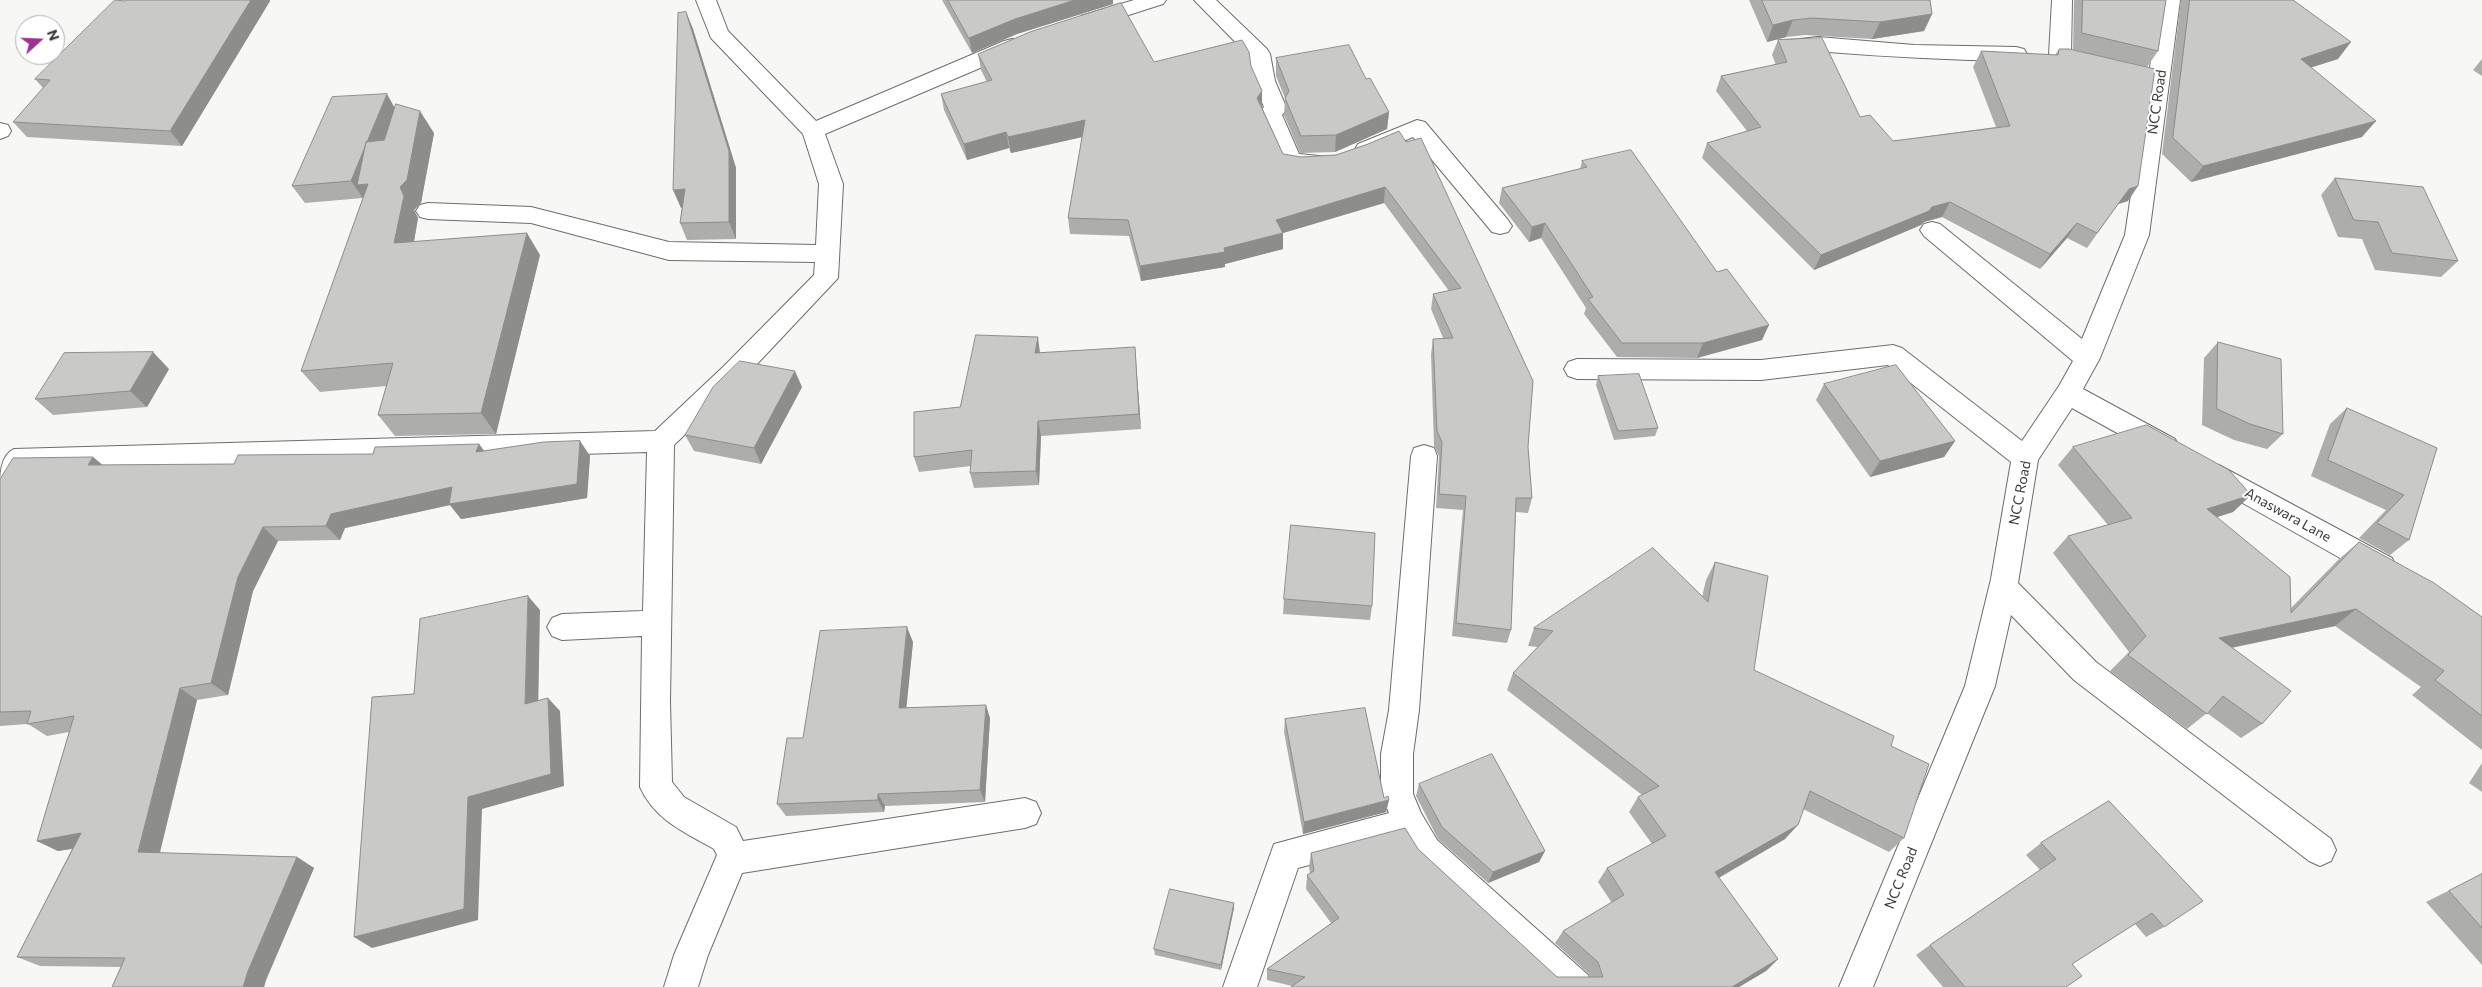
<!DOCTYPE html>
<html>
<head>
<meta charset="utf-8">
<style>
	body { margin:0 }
	#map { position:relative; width:2482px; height:987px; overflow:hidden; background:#f7f8f5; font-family:Commissioner,sans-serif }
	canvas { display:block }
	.north { position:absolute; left:15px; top:15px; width:50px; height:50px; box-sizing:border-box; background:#fff; border:1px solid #b1b1b0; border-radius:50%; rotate:70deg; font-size:14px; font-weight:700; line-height:20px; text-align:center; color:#3b3c3a }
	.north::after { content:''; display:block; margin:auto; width:18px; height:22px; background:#9e3191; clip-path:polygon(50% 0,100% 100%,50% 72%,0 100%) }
</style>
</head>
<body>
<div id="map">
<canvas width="2482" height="987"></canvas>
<div class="north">N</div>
</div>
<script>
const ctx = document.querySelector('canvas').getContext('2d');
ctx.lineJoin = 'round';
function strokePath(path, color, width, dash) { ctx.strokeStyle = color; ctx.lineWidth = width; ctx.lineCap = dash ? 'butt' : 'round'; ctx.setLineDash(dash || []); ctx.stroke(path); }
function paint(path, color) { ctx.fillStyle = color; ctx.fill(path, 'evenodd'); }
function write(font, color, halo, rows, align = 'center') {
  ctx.font = font + ' Commissioner,sans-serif'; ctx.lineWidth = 4; ctx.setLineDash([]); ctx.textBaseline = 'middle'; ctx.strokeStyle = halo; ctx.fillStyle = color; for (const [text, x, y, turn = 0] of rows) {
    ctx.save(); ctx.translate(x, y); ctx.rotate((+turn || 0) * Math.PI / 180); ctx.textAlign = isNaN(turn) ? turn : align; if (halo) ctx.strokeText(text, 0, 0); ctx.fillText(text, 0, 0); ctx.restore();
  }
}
const minor = new Path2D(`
	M696,0H716L728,31L816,121L1004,41L1012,39L1020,41L1023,46L1020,51L825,134L843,184L838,278L742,380L674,445L670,702L672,782L684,797L736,827L743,841L1025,798L1036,802L1041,813L1036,824L1025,828L742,873L708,955L698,987H664L674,955L717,855L714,849C684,832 655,820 640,787L642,636L562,640L552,636L547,627L552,618L562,614L643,611L647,452L22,471L10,489L0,492C0,474 0,456 14,449L655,431L724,366L814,275L815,262L669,260L531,223L428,219L420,217L416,211L420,205L428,203L531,207L669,242L816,245L819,184L803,134L711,38Z
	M1134,0H1166L1163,4L1088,28L1081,26L1078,21L1081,16Z
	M1194,0H1216L1267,49L1270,54L1275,81L1287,109L1282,115L1299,154L1329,157L1332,163L1329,169L1321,171L1283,168L1259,113L1264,107L1253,81L1249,56Z
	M2052,0H2072L2071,55L2068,60L2060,62L2052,60L2049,55Z
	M2160,0H2180L2149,235L2100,358L2083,389L2175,439L2179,447L2175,455L2166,458L2157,455L2072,408L2038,460L2018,583L2096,662L2331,839L2336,850L2331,861L2320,866L2309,861L2074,680L2011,615L1995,686L1873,987H1839L1965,686L1991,579L2011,462L1888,365L1761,380L1577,379L1568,376L1564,369L1568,362L1577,359L1761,360L1893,345L1902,348L2022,441L2059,386L2073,361L1924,236L1920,230L1924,224L1932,222L1940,224L2082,339L2125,235Z
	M1818,37L1914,45L2016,47L2024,49L2027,54L2024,59L2016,61C1953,60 1891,57 1828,52C1813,50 1797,55 1782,51L1779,46L1782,41Z
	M1417,120L1425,122L1508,220L1512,226L1508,232L1500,234L1492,232L1413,137L1366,157L1358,154L1355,149L1358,144Z
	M0,123L8,125L11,131L8,136L0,139Z
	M1424,445L1434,448L1437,456L1419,710L1413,754V794L1421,813L1437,840L1588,975L1593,987H1551L1415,862L1402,840L1298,868L1257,987H1223L1274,844L1389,813L1381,794V754L1389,710L1411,456L1414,448Z
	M2219,465L2392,558L2396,567L2392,576L2382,579L2372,576L2209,484L2205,476L2209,468Z`);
const wall = new Path2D(`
	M942,0H1113V4L1017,34L972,53Z
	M1749,0H1930L1932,14L1924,31L1872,39L1805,35L1786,37L1767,42Z
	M2074,0H2166L2158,51L2147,67L2073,50Z
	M2181,0H2293L2338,59L2311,67L2362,137L2191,182L2162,154Z
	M125,1H270L182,146L27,137L13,122L43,88L35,79Z
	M686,12L693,29L736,168V239L687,240L680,223L682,207L681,208Z
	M1778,40L1860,117L1893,141L1996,127L1973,67L1981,51L2055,55L2059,49L2128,201L2118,204L2087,248L2067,238L2040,269L1942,217L1924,222L1921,225L1814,270L1702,158L1707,143L1747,131L1716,91L1721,76L1776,65L1772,55Z
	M978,54L1251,66L1262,107L1283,154L1301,157L1336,155L1368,144L1399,131L1528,447L1532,498L1528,513L1516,512L1511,630L1507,643L1452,636L1463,510L1436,508L1439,456L1434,446L1431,354L1433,339L1443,338L1431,309L1433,294L1449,291L1384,203L1283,233V249L1225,264V267L1141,281L1129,236L1070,234L1068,218L1082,137L1011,153L1009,148L967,160L944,110L941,94L987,82L981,70Z
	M1276,58L1366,79L1389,112L1387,129L1335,152L1300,153L1284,115L1285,98L1276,76Z
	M2482,59V76L2473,70Z
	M395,108L434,133L421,203L414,210L418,218L414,241L540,255L496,434L395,436L378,415L386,386L320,392L301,371L363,198L305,203L292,186Z
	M1582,161L1762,340L1697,358L1617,357L1584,314L1586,308L1541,238L1529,242L1499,203L1502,188L1580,169Z
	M2335,178L2458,261L2441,277L2375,270L2362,239L2338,237L2321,195Z
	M2218,342L2283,434L2267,449L2234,440L2202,425L2204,358Z
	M1040,353L1136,362L1141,429L1041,436L1039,485L974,488L970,473L971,466L919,472L914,457L960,407Z
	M169,369L147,407L53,415L35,399Z
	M1598,376L1658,428L1655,436L1614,440L1596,385Z
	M1824,384L1955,441L1944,457L1870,477L1816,400Z
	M802,387L761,464L694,451L685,435Z
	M2347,408L2437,448L2409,540L2390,555L2359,538L2386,510L2311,476L2330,424Z
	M580,441L590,456L587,498L461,519L450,505L345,528L340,540L278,541L253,591L228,695L197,700L160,853L297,857L314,868L266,980L264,987H112L121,967L40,966L17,957L72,849L58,851L37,841L69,732L47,736L28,724L0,726V479L93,457L103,465L234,464L373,454L479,444L484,451Z
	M2073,447L2251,495L2233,512L2217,517L2291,608L2339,559L2359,542L2482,617V750L2412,695L2421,687L2335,626L2232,648L2262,724L2241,738L2207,713L2187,729L2110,671L2129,652L2053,553L2068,536L2108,525L2058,465Z
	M1715,562L1754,670L1891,746L1904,838L1889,852L1803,809L1785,839L1719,878L1778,959L1766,971L1739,987H1291L1292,986L1267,980V969L1331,923L1306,889L1307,875L1310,873L1309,867L1311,853L1418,849L1557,977H1590L1589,974L1555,943L1563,931L1612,903L1598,882L1607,868L1652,844L1629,812L1638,797L1642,795L1507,690L1513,673L1538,647L1528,646L1534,628L1702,597L1706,580Z
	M1284,599L1372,606L1370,620L1283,614Z
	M913,642L906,708L990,718L985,802L885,806L884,812L786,816L777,804L803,738Z
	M1285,719L1384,798L1389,800L1386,812L1303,834L1284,732Z
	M2482,763V792L2469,783Z
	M1419,784L1545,851L1539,862L1488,883L1438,839L1416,796Z
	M2109,801L2164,927L2146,937L2135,924L2072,964L2066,987H1943L1916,955L1930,945L2040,870L2026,855L2041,843Z
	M2482,874V965L2426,902Z
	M1234,908L1221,970L1155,955L1154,949Z`);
const shadedWall = new Path2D(`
	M251,0H270V1L182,146L170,131Z
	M1075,0H1113V4L1017,34L972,53L969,38L1015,19Z
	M686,12L693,29L736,168V239L729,222Z
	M1932,14L1924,31L1872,39L1880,22Z
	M1793,20L1786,37L1767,42L1773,25Z
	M2351,42L2338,59L2288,75L2301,59Z
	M1262,91V107L1257,98Z
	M387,94L397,112L363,198L351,181Z
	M420,111L434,133L421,203L414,210L418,218L410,265L394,243L400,187Z
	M1389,112L1387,129L1335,152L1336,135Z
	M1085,120L1087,136L1011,153L1008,137Z
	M2376,121L2362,137L2191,182L2203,166Z
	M1006,132L1009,148L967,160L964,144Z
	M2138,186L2128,201L2118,204L2087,248L2129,189Z
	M1385,187L1384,203L1283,233V249L1225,264V267L1141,281L1140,266L1224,248L1276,220Z
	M685,189L692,206L681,208L673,190Z
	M1950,202L1942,217L1924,222L1921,225L1814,270L1821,255L1932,207Z
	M1545,223L1541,238L1529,242L1532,227Z
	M2077,223L2067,238L2040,269L2050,254Z
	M527,233L540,255L496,434L481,413Z
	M1769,325L1762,340L1697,358L1703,343Z
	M1038,337L1040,353H1035Z
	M1135,347L1136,362L1141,429L1139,414Z
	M153,352L169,369L147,407L130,391Z
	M795,371L802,387L761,464L754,448Z
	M1038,421L1041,436L1039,485L1036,471Z
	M580,441L590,456L587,498L461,519L450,505L345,528L340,540L326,526L331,514Z
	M1955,441L1944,457L1870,477L1880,461Z
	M479,444L490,459L476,452Z
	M93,457L110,472L88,465Z
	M2251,495L2233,512L2189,526L2207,509Z
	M263,527L278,541L253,591L228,695L211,683L238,577Z
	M528,596L540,610L538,717L525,704Z
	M2356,609L2335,626L2200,654L2219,638Z
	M907,627L913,642L905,722L899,708Z
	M180,688L197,700L157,863L138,852Z
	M548,698L560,711L564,786L482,809L478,920L372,948L354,937Z
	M986,705L990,718L985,802L980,790Z
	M878,794L885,806L884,812L878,800Z
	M1389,800L1386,812L1303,834L1304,822Z
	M1798,825L1785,839L1704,886L1715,872Z
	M81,833L101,844L58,851L37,841Z
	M1545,851L1539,862L1488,883L1493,872Z
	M297,857L314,868L266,980L264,987H243L248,971Z
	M1234,903V908L1221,970V965Z
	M1778,959L1766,971L1739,987H1732Z`);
const building = new Path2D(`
	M115,0L125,1L126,0H251L170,131L13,122L50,80L35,79Z
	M948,0H1075L1015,19L969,38Z
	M1762,0H1930L1932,14L1880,22L1812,18L1793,20L1773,25Z
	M2083,0H2166L2158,51L2082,33Z
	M2190,0H2293L2351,42L2301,59L2376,121L2203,166L2173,138Z
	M1121,3L1154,62L1242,40L1249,52L1251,66L1262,91L1257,98L1283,154L1301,157L1336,155L1368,144L1399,131L1406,142L1421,138L1533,381L1528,447L1532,498H1516L1511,630L1456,623L1466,496L1439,494L1442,442L1437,431L1433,339L1453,338L1433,294L1461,288L1385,187L1276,220L1283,233L1224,248L1225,252L1140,266L1128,220L1068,218L1085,120L1008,137L1006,132L964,144L941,94L992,80L978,54L1030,32Z
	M686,12L729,151V222L680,223L685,189L673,190L678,13Z
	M1822,38L1860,117L1870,115L1893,141L2010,126L1981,51L2058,55L2059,49H2069L2155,69L2138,186L2129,189L2097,233L2077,223L2050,254L1950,202L1932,207L1929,211L1821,255L1707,143L1761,127L1721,76L1787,62L1778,40Z
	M1349,45L1366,79L1370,78L1389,112L1336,135L1301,136L1285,98L1289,91L1276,58Z
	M387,94L367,142H366L365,147L351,181L292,186L332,97Z
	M396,104L420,111L407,180L400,187L404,196L394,243L527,233L481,413L378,415L393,363L301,371L368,184L357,185L366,142L384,140Z
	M1631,150L1717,272L1727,269L1769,325L1703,343H1622L1588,299L1593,297L1545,223L1532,227L1502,188L1587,167L1582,161Z
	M2335,178L2423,187L2458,261L2392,253L2378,222L2354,220Z
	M976,335L1038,337L1035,353L1135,347L1139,414L1038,421L1036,471L970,473L972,450L914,457V412L960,407Z
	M2218,342L2281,359L2283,434L2250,424L2217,409Z
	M153,352L130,391L35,399L64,353Z
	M740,361L795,371L754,448L685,435L713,387Z
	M1896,365L1955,441L1880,461L1824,384Z
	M1639,374L1658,428L1618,431L1598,376Z
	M2347,408L2437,448L2409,540L2377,523L2404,495L2328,460Z
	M2147,425L2229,470L2251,495L2207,509L2290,577L2291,613L2359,542L2434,583L2482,617V716L2435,680L2444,671L2356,609L2219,638L2291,691L2262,724L2223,696L2207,714L2128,655L2146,636L2068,536L2132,518L2073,447Z
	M580,441L577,484L449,504L452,487L331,514L326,526L263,527L238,577L211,683L180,688L138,852L297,857L248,971L243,987H112L125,958L17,957L81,833L37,841L74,716L27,724L31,711L0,712V479L13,458L93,457L88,465L234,464L238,455L373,454L375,447L479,444L476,452L544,442Z
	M1291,525L1375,533L1372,606L1284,599Z
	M1653,548L1708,602L1715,562L1768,576L1754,670L1894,736L1891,746L1929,764L1904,838L1810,791L1798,825L1715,872L1778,959L1732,987H1291L1305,977L1267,969L1339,918L1307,875L1314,871L1311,853L1405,828L1418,849L1557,977H1603L1598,962L1563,931L1624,895L1607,868L1666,836L1638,797L1659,786L1513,673L1553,631L1534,628Z
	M528,596L525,704L548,698L551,774L468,797L464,909L354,937L372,697L414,694L420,619Z
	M907,627L899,708L986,705L980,790L878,794V800L777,804L787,738H803L820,631Z
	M1365,708L1384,798L1388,796L1389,800L1304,822L1285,719Z
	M1492,754L1545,851L1493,872L1442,827L1419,784Z
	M2109,801L2203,901L2164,927L2152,913L2072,964L2082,976L2066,987H1965L1930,945L2056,859L2041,843Z
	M2482,874V928L2449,891Z
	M1170,889L1234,903L1221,965L1154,949Z`);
const streetNames = [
	["NCC Road",2157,102,-82],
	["NCC Road",2020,493,-79],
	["Anaswara Lane",2288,515,29],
	["NCC Road",1901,878,-68]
];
strokePath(minor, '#6d6e6b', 2);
paint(minor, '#fff');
paint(wall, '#adaeab');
paint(shadedWall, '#8d8d8b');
paint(building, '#c9cac7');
strokePath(building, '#8d8d8b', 1);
write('14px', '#3b3c3a', '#fff', streetNames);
</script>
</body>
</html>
